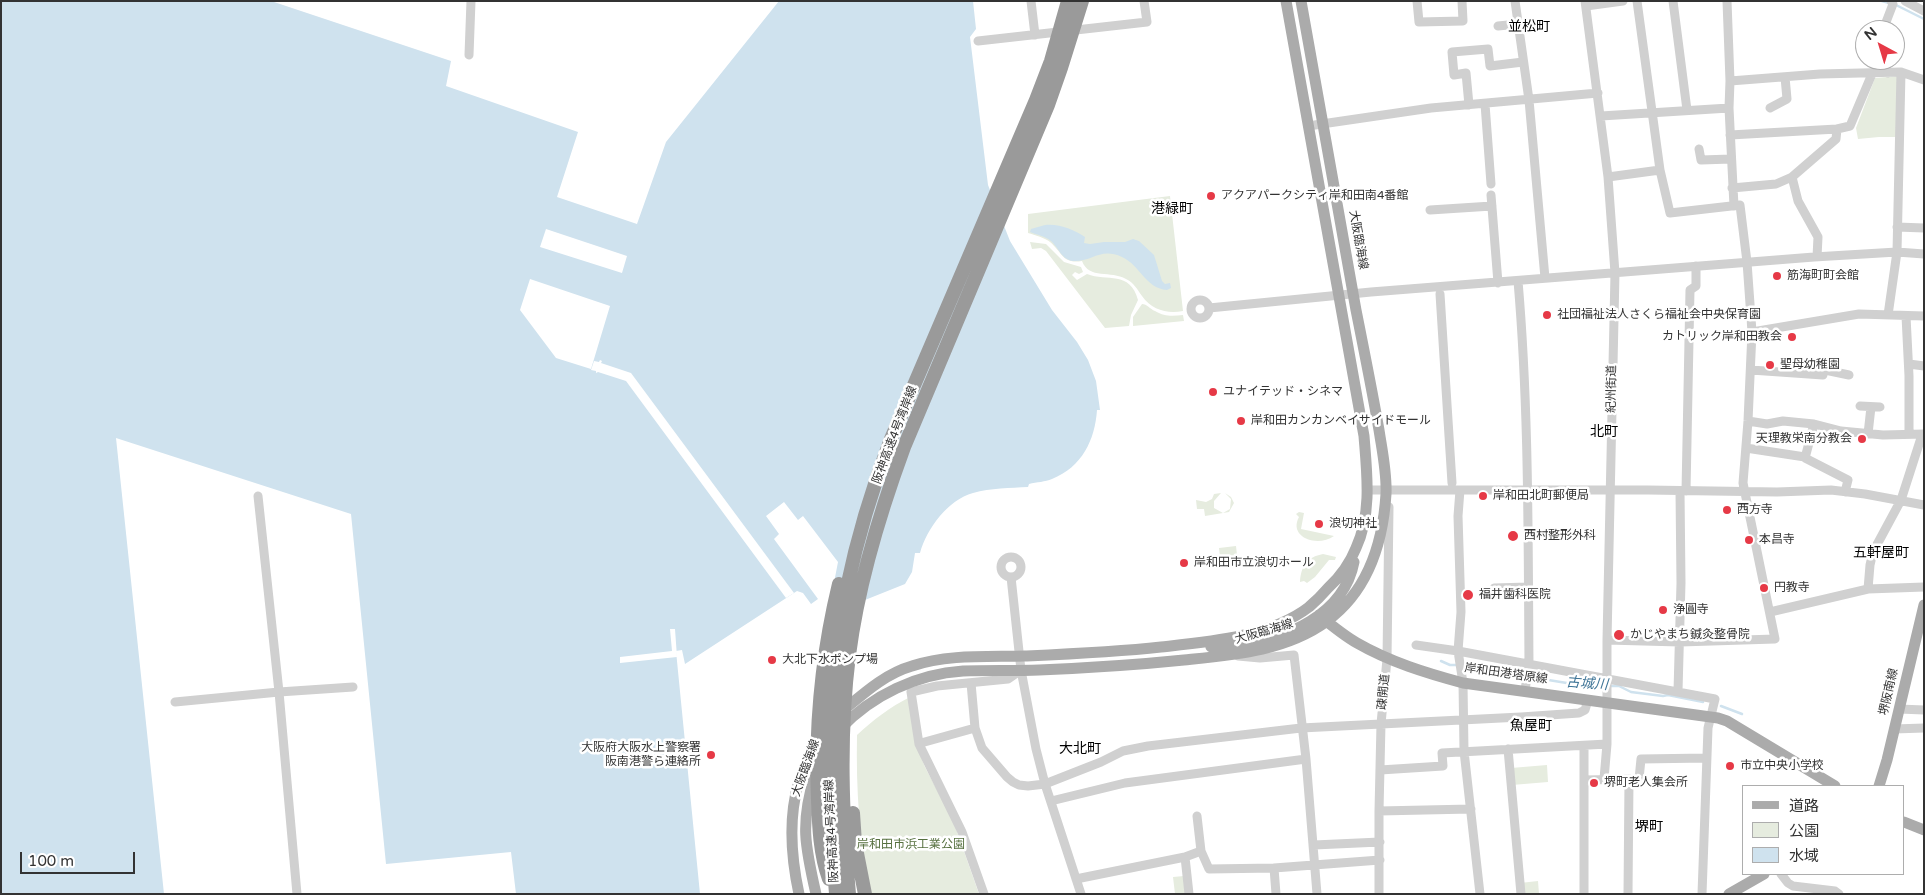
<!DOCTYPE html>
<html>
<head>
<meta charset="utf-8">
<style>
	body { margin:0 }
	#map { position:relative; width:1925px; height:895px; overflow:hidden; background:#fff; font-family:"Varela Round","Noto Sans JP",sans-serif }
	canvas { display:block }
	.frame { position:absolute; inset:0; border:2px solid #333; pointer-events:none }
	.legend { position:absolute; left:1742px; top:785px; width:162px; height:90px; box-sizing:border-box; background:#fff; border:1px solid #adadad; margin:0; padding:6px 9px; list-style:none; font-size:15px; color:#333 }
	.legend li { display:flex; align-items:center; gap:10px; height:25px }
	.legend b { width:25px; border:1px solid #adadad }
	.north { position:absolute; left:1855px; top:20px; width:50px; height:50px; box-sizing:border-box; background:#fff; border:1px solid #adadad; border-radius:50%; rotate:321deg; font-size:14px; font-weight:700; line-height:20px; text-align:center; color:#333 }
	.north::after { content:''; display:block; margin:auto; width:18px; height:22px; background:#e63946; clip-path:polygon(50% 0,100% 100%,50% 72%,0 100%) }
	.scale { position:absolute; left:20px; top:852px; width:115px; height:22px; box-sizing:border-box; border:2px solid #333; border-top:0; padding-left:6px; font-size:15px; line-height:18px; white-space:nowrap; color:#333; -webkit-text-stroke:4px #fff; paint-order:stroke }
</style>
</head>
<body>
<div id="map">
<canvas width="1925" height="895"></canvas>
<div class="frame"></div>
<ul class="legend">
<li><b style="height:6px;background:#ababab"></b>道路</li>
<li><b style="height:14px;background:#e6ecdf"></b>公園</li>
<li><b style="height:14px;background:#cfe2ee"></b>水域</li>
</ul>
<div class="north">N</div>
<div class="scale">100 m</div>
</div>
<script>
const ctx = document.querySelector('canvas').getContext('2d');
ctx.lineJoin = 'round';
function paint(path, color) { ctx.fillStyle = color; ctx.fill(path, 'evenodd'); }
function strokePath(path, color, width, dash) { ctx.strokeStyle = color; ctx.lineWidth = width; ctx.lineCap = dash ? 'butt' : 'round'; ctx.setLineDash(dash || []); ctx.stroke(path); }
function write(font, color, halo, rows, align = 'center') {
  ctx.font = font + ' "Varela Round","Noto Sans JP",sans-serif'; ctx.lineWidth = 5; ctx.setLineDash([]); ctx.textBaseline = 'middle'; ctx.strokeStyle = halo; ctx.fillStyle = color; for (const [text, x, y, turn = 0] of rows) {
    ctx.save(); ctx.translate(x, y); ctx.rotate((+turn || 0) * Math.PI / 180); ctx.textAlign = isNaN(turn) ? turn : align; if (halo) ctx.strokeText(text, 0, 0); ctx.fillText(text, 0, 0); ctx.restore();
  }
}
const green = new Path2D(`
	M1899,76L1897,137H1879L1858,139L1856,128L1875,78Z
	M1170,196L1183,311C1167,314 1152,310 1142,296C1137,289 1134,283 1126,279C1111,270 1089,280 1082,261C1062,264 1063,253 1050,242C1045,238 1035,235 1028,233V214Z
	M1030,242L1046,244L1064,262L1081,267L1083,272L1079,274L1075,272L1072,275L1077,280L1087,274C1107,282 1130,270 1138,300L1131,315L1129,326L1105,328L1046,251L1041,248L1032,249Z
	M1142,304C1147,304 1150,309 1155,311C1165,317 1173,316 1183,315L1184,321L1133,326V317Z
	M1221,493L1214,501V508L1223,513L1230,509L1231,499L1225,493L1231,497L1234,503L1229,512L1205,516L1204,509H1197L1196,500L1206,502L1212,499L1214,494Z
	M1299,512L1304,513L1301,529L1334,536C1317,548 1288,537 1299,517L1296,514Z
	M1236,546L1238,564L1221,566L1219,548Z
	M1323,554L1336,557L1335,560H1329L1315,577L1307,583L1304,581L1300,582C1301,566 1307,557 1323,554Z
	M910,697L916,745L925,767L954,823L979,894H871C859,841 856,789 857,735C873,720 890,707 910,697Z
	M1547,765L1548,782L1512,785L1511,768Z
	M1184,876L1186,894H1175L1173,877Z
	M1538,881L1539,894H1521L1520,883Z`);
const water = new Path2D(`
	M1,1H271L451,61L446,86L578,132L557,197L637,224L666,142L779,1H973L976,29L970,37L988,185L1010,241L1052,310L1077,342L1088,360L1096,381L1100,410H1097C1095,440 1082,467 1052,479C1045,482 1037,482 1029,484L1028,487C1010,488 991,488 973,493C948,500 927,528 920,553H915L912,572L905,584L865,600L832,593L838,562L803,516L798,520L784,502L766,516L779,534L774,539L818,599L811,604L803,593L797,591L685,664L682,650L676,651L700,894H516L511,852L386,864L351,514L116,438L164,894H1ZM546,229L627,256L622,273L540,247ZM530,279L610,306L591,369L556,358L520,310Z
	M1045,225C1058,223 1075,230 1085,237L1084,243L1090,244L1104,242H1125L1133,239L1139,241L1154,255L1162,281L1165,284L1170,283L1171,288L1167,290C1145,288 1140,265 1122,257C1100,247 1093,262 1073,261C1062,260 1058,247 1051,241C1045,236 1037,235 1030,232L1031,229Z`);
const pier = new Path2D(`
	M600,360L602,361L601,363L631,373L794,593L786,598L626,381L598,372L596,373V371L591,370L594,361L599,362Z
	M670,629H675L677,657L620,663V657L672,651Z`);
const stream = new Path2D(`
	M1882,1L1889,3
	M1894,4L1924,19
	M1441,661L1450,665H1458
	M1464,666L1506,672L1510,675L1524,676
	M1530,677L1579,685L1587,681L1604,686
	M1610,686H1619L1631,692L1663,696L1668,695L1703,702
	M1721,706L1742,714`);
const minor = new Path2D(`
	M1031,1L1035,35
	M1417,1L1419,22L1463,21L1462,1
	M1515,1L1529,100L1545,278
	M1585,1L1608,177L1615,273L1607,640V744L1604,779
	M1673,1L1687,110
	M1727,1L1730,81
	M1905,1L1924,11
	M1586,6L1623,1
	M1498,26L1518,24
	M1883,30L1893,4L1891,1
	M978,41L1147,22L1144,1
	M469,55L471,1
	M1884,60L1888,73
	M1485,104L1491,184
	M1469,105L1466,73L1454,75L1452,52L1488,49L1490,66L1523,62
	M1770,108L1787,99L1785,77
	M1601,116L1729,108
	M1308,126L1431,108L1598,93
	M1837,129L1850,126L1872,74
	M1730,135L1837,129L1836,139L1792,177L1776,184L1732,188
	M1699,149L1701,160L1731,159
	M1608,177L1660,170
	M1792,177L1798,201L1818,237L1817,257
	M1491,195L1498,283
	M1734,206L1729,108L1730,81L1820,74L1901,72L1924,80
	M1430,210L1492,206
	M1897,227L1924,228
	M1518,281C1529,409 1528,536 1529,664L1525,690
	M1440,294L1452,483
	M1191 309a9 9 0 1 1 18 0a9 9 0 1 1-18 0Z
	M1209,308L1371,292L1814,257L1897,252L1924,254
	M1888,315L1897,252L1901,72
	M1906,316L1909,376V434
	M1752,332L1859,314L1924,316
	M1909,364L1924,366
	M1751,370L1823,375
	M1825,370L1849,375
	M1860,406L1880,407
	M1748,421L1767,424L1783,421L1814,424L1841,431L1883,435L1924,434
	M1814,424L1805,458L1848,480L1845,492
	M1868,434L1871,407
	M1746,448L1805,457
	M1368,490H1648L1777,492L1831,490L1865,494L1924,505
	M1460,490L1458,516L1461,612L1458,651L1463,683L1464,751L1480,894
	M1686,491L1690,290L1696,286V266
	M258,496L279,692L297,894
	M1001 567a10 10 0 1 1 20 0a10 10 0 1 1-20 0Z
	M1011,577L1021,670L1036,749L1045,784L1081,894
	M1494,588L1528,587
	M1868,589L1870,565L1873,552L1901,500L1922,435
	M1770,612L1868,589L1924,587
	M1607,640L1680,642L1775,639L1743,483L1748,421L1752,332L1747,262L1740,205L1670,213L1660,170L1637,1
	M1416,645L1458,651L1715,699L1708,728L1702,894
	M1238,656L1260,658L1294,655L1306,759L1317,894
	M971,683L975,728L982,748L1007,777L1013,782L1019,785L1028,786L1045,784L1101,762L1123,751L1148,746L1301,728L1521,717L1579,713L1585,710L1588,700
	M1678,691L1681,583L1680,491
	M175,702L279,692L353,687
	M1899,709L1924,710
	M1894,729L1924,728
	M921,743L975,728
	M1508,749L1521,894
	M1380,770L1443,766L1442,753L1607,744
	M1584,780L1639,779L1641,759L1706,758
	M1051,801L1125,783L1306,759
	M1379,811L1471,809
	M1197,816L1201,851L1209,869L1274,868L1380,860
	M1314,845L1380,842
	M1185,857L1189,894
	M1274,868L1276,894
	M1781,874L1788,883L1793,886L1835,891L1839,894
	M1076,879L1185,857L1201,851
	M984,894L962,832L919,744L911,692L937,686L1008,679L1021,670
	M1379,894V811L1381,724L1387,659L1389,507
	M1584,894V746
	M1628,894L1629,780`);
const major = new Path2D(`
	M1319,615C1331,625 1343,635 1357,643C1390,662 1426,673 1463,683L1718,718L1727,721L1835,786
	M1211,647C1219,649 1230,646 1238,645C1285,640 1344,615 1354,562
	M840,713C862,695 884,674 912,666C948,654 988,657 1025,656C1070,654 1116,652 1161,647C1208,642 1270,637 1309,607C1316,601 1322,595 1328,588C1340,577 1350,563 1356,548C1372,513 1367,474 1364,436L1286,1
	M840,729C872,695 917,674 963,671C988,670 1014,671 1039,670C1087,668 1135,665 1184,660C1233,655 1286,651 1327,621C1368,591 1383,542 1386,494C1387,473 1382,450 1379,430C1372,390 1364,350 1356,310C1337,207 1320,104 1301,1
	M815,775C800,823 805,846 816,894
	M1879,786L1887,760L1924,605
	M1904,822L1924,830
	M799,894C788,843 786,787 818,742
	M1729,894L1764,874`);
const highway = new Path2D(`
	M853,813L855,843L865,894
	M829,879C820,854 819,827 818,800C815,728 822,654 839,584
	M836,894C832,841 828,788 830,735C832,633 855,533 891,439L1036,100L1051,61L1068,1
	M849,894C842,814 839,735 849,655C858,584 879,515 904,447L1048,105L1061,68L1082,1`);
const markers = [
	[1211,196,5,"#e63946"],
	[1777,276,5,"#e63946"],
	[1547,315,5,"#e63946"],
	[1792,337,5,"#e63946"],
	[1770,365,5,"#e63946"],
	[1213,392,5,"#e63946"],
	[1241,421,5,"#e63946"],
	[1862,439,5,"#e63946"],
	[1483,496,5,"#e63946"],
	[1727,510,5,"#e63946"],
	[1319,524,5,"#e63946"],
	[1513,536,6,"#e63946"],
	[1749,540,5,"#e63946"],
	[1184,563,5,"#e63946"],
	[1764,588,5,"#e63946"],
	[1468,595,6,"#e63946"],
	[1663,610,5,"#e63946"],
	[1619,635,6,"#e63946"],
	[772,660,5,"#e63946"],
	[711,755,5,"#e63946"],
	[1730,766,5,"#e63946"],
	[1594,783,5,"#e63946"]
];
const poiNames = [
	["アクアパークシティ岸和田南4番館",1221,196],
	["筋海町町会館",1787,276],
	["社団福祉法人さくら福祉会中央保育園",1557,315],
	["カトリック岸和田教会",1782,337,"right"],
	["聖母幼稚園",1780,365],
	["ユナイテッド・シネマ",1223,392],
	["岸和田カンカンベイサイドモール",1251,421],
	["天理教栄南分教会",1852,439,"right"],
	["岸和田北町郵便局",1493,496],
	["西方寺",1737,510],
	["浪切神社",1329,524],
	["西村整形外科",1524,536],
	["本昌寺",1759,540],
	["岸和田市立浪切ホール",1194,563],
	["円教寺",1774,588],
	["福井歯科医院",1479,595],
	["浄圓寺",1673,610],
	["かじやまち鍼灸整骨院",1630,635],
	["大北下水ポンプ場",782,660],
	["大阪府大阪水上警察署",701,748,"right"],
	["阪南港警ら連絡所",701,762,"right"],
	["市立中央小学校",1740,766],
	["堺町老人集会所",1604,783]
];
const streetNames = [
	["大阪臨海線",1358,240,80],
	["紀州街道",1612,389,-89],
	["阪神高速4号湾岸線",895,435,-69],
	["大阪臨海線",1264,632,-16],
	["岸和田港塔原線",1506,674,8],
	["疎開道",1384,692,-85],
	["堺阪南線",1889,692,-77],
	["大阪臨海線",806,768,-70],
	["阪神高速4号湾岸線",832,831,-93]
];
const parkNames = [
	["岸和田市浜工業公園",911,845]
];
const neighbourhoodNames = [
	["並松町",1529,27],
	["港緑町",1172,209],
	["北町",1604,432],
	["五軒屋町",1881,553],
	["魚屋町",1531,726],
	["大北町",1080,749],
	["堺町",1649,827]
];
const waterNames = [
	["古城川",1587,684,4]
];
paint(green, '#e6ecdf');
paint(water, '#cfe2ee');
paint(pier, '#fff');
strokePath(stream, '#cfe2ee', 2.5);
strokePath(minor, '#d0d0d0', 9);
strokePath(major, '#ababab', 11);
strokePath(highway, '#9a9a9a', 14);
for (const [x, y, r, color] of markers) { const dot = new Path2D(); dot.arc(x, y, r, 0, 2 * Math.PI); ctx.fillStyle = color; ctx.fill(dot); strokePath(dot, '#fff', 2); }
write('12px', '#333', '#fff', poiNames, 'left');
write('12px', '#333', '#fff', streetNames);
write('12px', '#56703f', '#fff', parkNames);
write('14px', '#000', '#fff', neighbourhoodNames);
write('italic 14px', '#3f7597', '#fff', waterNames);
</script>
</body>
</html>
